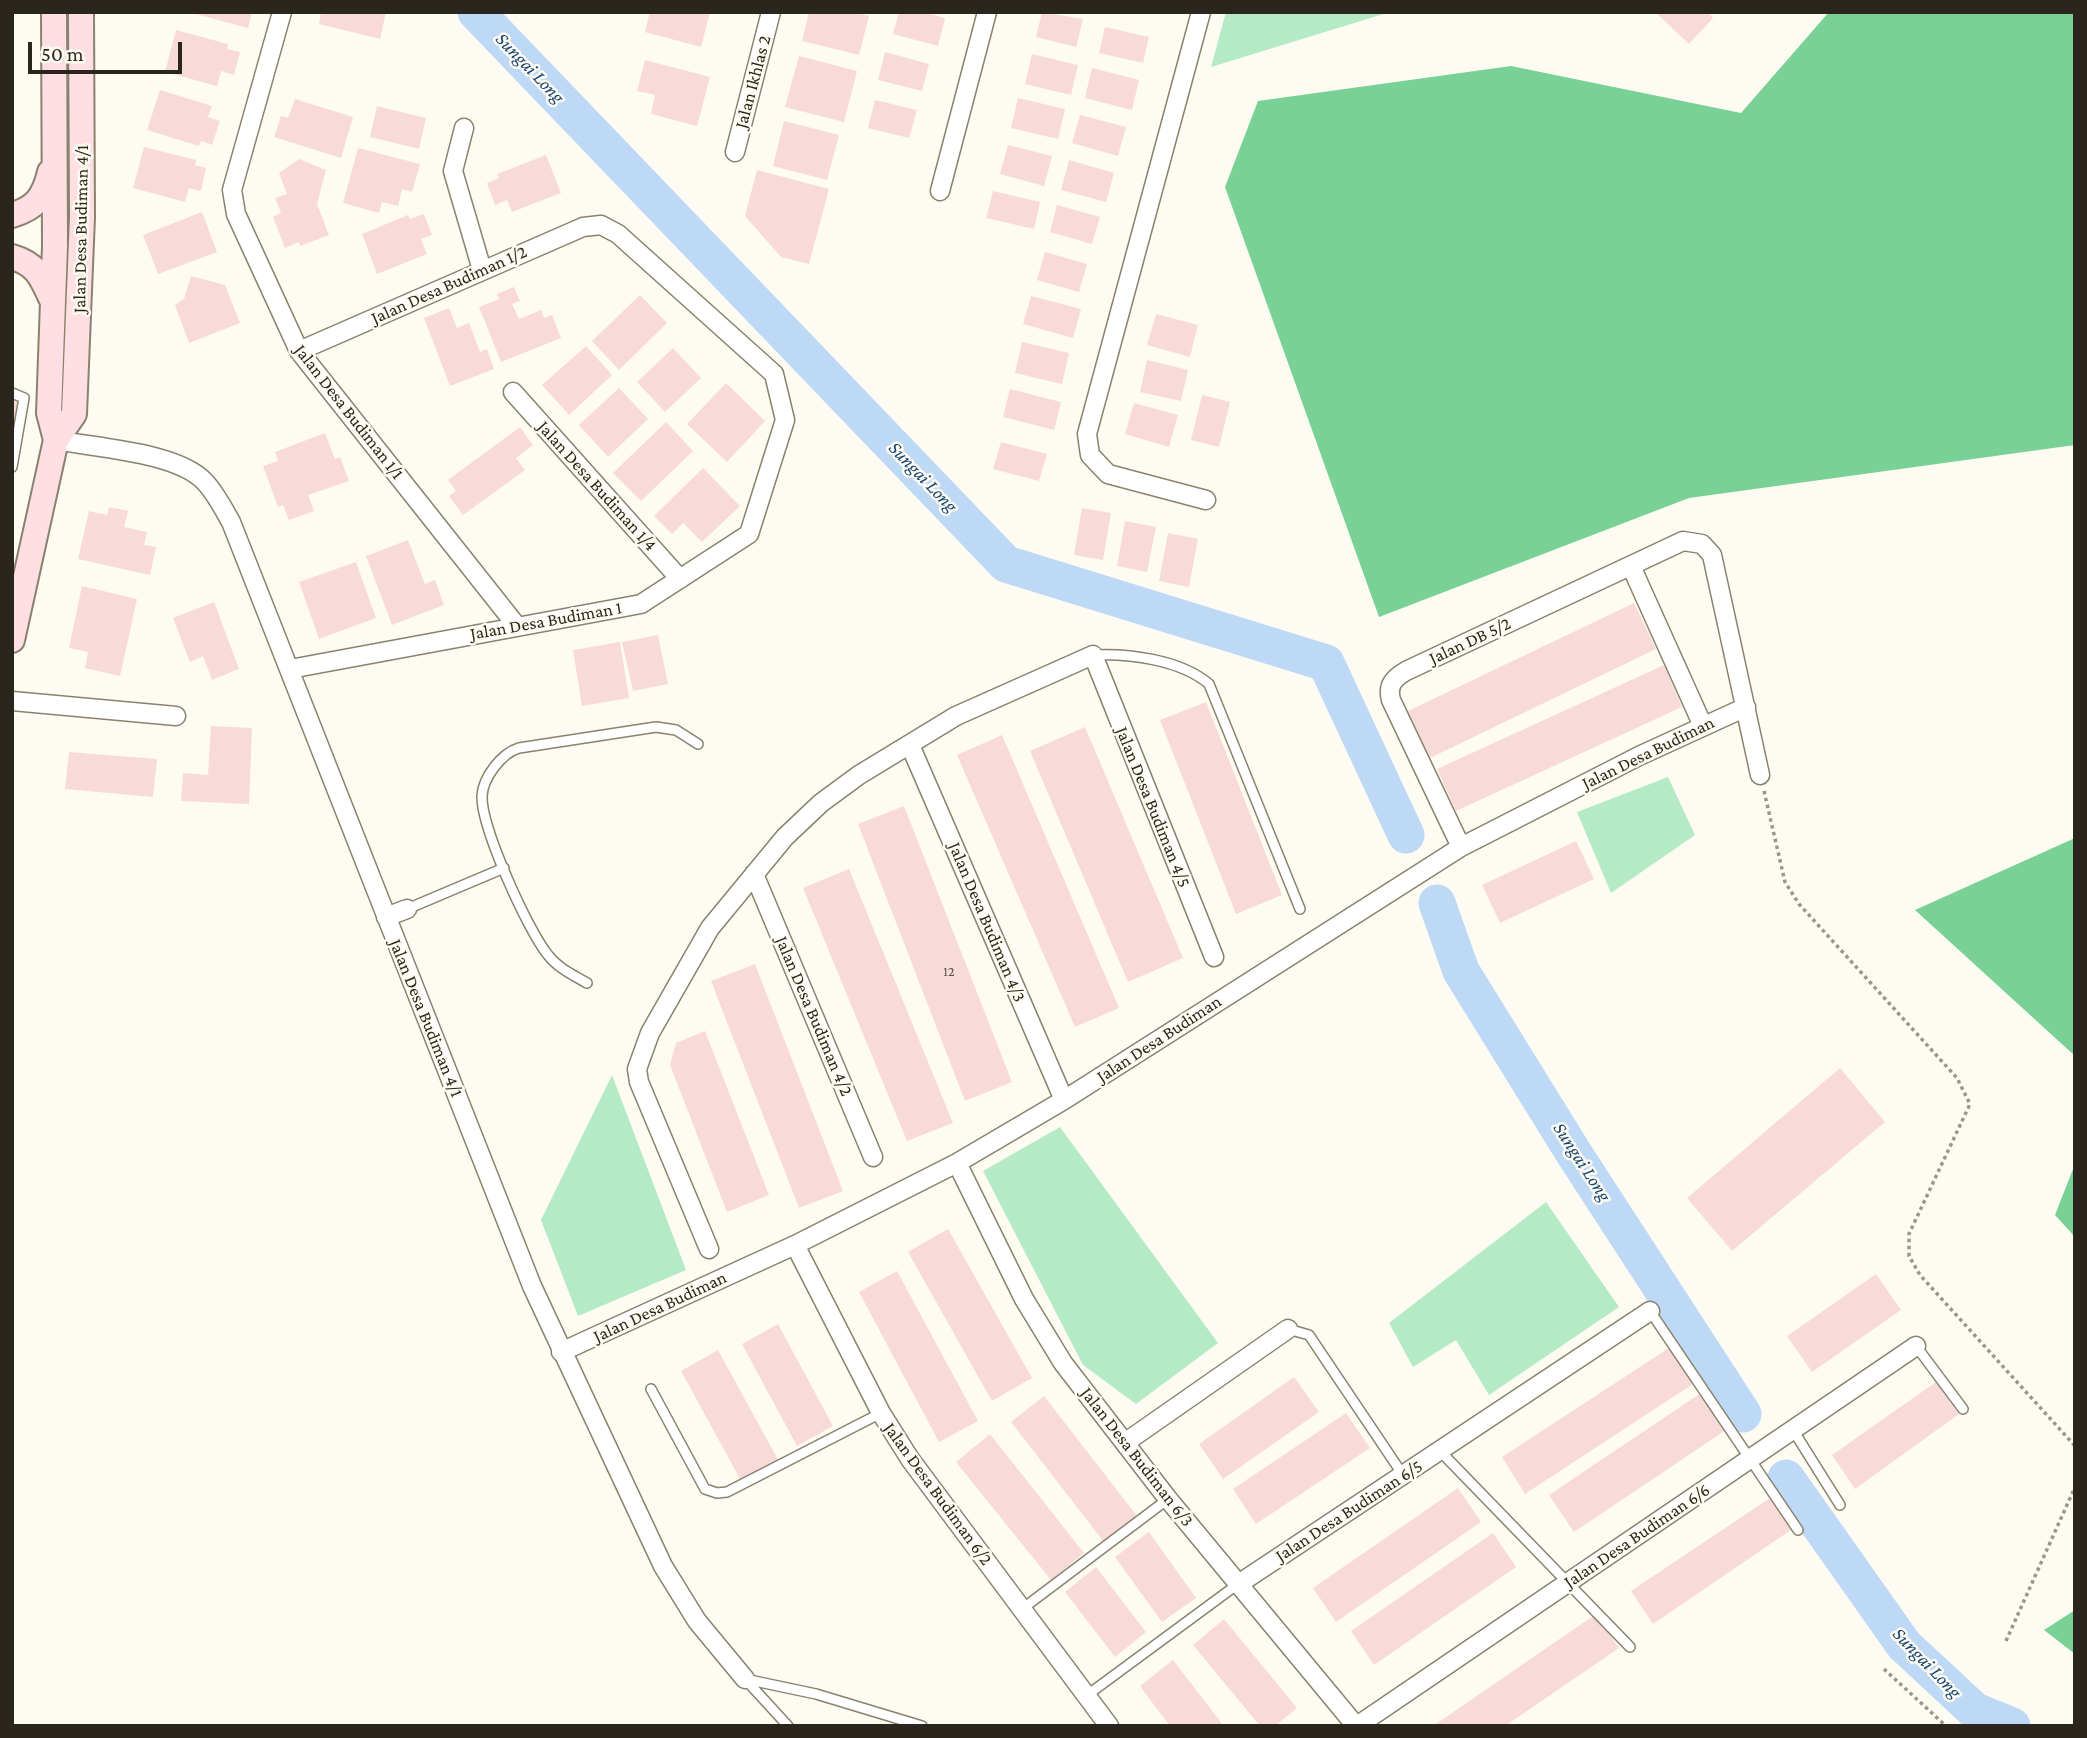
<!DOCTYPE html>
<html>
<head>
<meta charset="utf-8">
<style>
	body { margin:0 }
	#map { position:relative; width:2087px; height:1738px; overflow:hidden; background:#fefbf2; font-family:"Crimson Pro",serif }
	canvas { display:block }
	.frame { position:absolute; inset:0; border:14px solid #2a261e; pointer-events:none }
	.scale { position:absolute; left:28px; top:42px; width:154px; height:32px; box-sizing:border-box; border:4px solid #2a261e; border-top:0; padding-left:9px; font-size:21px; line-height:24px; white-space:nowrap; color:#2a261e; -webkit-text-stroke:5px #fefbf2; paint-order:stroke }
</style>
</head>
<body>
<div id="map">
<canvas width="2087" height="1738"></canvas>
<div class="frame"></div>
<div class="scale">50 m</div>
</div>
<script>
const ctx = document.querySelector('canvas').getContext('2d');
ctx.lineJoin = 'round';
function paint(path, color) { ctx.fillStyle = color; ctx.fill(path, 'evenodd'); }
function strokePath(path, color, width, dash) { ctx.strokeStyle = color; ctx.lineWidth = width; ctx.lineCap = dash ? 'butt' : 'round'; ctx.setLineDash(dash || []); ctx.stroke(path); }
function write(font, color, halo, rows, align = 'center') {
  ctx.font = font + ' "Crimson Pro",serif'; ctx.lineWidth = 5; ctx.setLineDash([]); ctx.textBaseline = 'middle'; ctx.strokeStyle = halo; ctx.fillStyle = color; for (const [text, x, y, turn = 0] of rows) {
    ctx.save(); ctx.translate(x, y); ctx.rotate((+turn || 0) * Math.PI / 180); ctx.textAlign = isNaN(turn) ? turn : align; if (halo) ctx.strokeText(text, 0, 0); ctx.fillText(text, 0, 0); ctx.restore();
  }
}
const green = new Path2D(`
	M1226,12H1390L1211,67Z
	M1668,777L1695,835L1611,893L1577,812Z
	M612,1075L686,1270L578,1316L541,1220Z
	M1060,1127L1218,1343L1136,1404L1083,1365L983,1171Z
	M1546,1202L1619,1307L1489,1395L1456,1340L1413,1367L1389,1323Z`);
const forest = new Path2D(`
	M1829,12H2075V445L1689,498L1379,617L1225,187L1258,101L1511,66L1741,113Z
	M2075,838V1056L1915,910Z
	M2075,1164V1237L2055,1215Z
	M2075,1610V1654L2044,1630Z`);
const river = new Path2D(`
	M476,12L1006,564L1326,663L1406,835
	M1437,903L1461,971L1573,1152L1743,1414
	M1786,1478L1904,1645L1975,1711L2012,1726`);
const building = new Path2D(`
	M188,12H252L248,28Z
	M321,12H386L380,39L319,24Z
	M650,12H710L701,47L645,32Z
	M809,12H854L869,16L859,55L802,41Z
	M899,12H924L945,18L938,46L893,34Z
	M1042,12L1083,19L1076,47L1036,37Z
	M1655,12H1708L1713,18L1689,44Z
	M1105,27L1149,37L1143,63L1099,53Z
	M176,30L228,44L227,49L240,52L234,75L221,71L217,86L165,72Z
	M885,52L929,64L922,91L878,80Z
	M1032,54L1078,65L1071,95L1025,84Z
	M799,56L857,71L844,122L785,107Z
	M645,60L710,77L697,126L651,114L655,95L637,91Z
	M1092,68L1139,80L1132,110L1085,98Z
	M160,90L212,106L208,117L220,121L212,145L201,141L199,146L147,130Z
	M1018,98L1065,109L1058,139L1011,128Z
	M295,99L353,117L341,158L274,137L281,116L288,118Z
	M875,100L917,110L909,138L868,128Z
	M377,106L426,118L419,149L370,137Z
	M1080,115L1126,127L1118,156L1072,143Z
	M784,121L839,135L827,180L773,166Z
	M1008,145L1052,156L1044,186L1000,174Z
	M144,147L196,160L195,165L206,168L201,191L189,188L185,202L133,188Z
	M358,148L420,164L412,192L402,189L398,206L382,202L379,213L343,203Z
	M546,155L561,193L512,212L507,200L495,205L487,183L499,178L497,174Z
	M299,159L326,170L317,204L329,235L300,246L299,242L285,248L273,217L281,213L275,198L287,194L279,173Z
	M1069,160L1114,173L1106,202L1061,190Z
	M757,170L829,189L809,264L781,257L745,216Z
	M993,191L1040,202L1034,229L986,218Z
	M1057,205L1100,217L1092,244L1050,232Z
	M202,212L217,252L158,274L143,235Z
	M424,214L432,235L421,239L427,254L377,274L362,234L408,215L410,219Z
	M1045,252L1087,264L1079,292L1037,280Z
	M191,276L225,285L240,323L189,343L175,305L184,299Z
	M514,287L520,301L512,304L519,319L541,310L544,318L552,315L561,338L501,362L479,307L499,299L497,294Z
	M640,295L667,323L619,370L592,341Z
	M1031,296L1081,309L1073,338L1023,324Z
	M449,308L457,328L469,323L480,352L487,349L494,369L450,386L424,318Z
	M1156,314L1198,325L1190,357L1147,345Z
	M1022,342L1069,353L1062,384L1015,373Z
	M586,346L612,375L569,415L542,385Z
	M673,348L701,378L665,412L637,382Z
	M1147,360L1188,370L1181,401L1140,392Z
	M726,383L765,421L727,462L687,424Z
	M619,388L648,419L608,457L579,425Z
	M1010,389L1061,402L1054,430L1003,417Z
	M1202,395L1230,402L1219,447L1191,440Z
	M12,398L21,400L13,433H12Z
	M1134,403L1178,415L1169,447L1125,434Z
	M666,422L693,451L641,501L613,473Z
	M520,427L533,445L516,458L525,470L463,515L449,496L456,491L448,480Z
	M325,433L335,459L340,457L349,481L308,495L314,511L289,520L283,505L278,507L263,466L278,461L275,452Z
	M1001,442L1047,454L1039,481L993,469Z
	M703,468L740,506L702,542L683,523L672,534L654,516Z
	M109,507L128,511L124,527L147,532L144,545L156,547L150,575L78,559L89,511L107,515Z
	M1082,508L1111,513L1103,560L1074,555Z
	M1125,521L1156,527L1147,572L1117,566Z
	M1168,533L1198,539L1189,587L1159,581Z
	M408,540L425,584L435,580L444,605L392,625L366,556Z
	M356,562L376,618L319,639L299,582Z
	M82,586L137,599L120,676L85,668L88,652L69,648Z
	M214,602L239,669L212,680L203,656L190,662L173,618Z
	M1634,603L1656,649L1430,758L1408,711Z
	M658,635L668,684L633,691L622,642Z
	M620,642L629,698L582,706L573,650Z
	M1664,665L1682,707L1456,811L1437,769Z
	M1206,702L1282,895L1236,914L1160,720Z
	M211,726L252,728L249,804L181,801L183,773L208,775Z
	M1085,727L1183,958L1128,982L1030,751Z
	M1002,735L1119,1008L1075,1027L957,755Z
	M69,752L157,759L153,797L65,789Z
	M904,806L1012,1082L965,1101L858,824Z
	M1576,841L1594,879L1500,923L1482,885Z
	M849,869L953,1123L907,1141L803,888Z
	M755,964L843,1191L799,1208L711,981Z
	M705,1031L769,1195L727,1212L670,1065L676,1043Z
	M1840,1068L1885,1122L1732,1251L1687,1198Z
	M948,1229L1032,1378L992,1401L908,1252Z
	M897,1271L978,1421L939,1442L859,1292Z
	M1876,1274L1901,1310L1812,1372L1787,1336Z
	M778,1324L833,1426L797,1446L742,1344Z
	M1672,1346L1696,1382L1525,1494L1502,1457Z
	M718,1350L782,1467L745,1488L681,1371Z
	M1294,1377L1319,1412L1223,1479L1199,1444Z
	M1936,1382L1959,1414L1855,1489L1832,1455Z
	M1701,1393L1726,1430L1574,1532L1549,1495Z
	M1044,1396L1137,1516L1104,1542L1011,1422Z
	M1346,1413L1370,1448L1256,1524L1233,1489Z
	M990,1434L1084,1553L1051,1580L956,1462Z
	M1458,1488L1481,1522L1336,1622L1313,1588Z
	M1770,1498L1791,1530L1653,1624L1631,1591Z
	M1149,1532L1196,1598L1162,1622L1115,1557Z
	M1493,1533L1516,1567L1374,1665L1351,1631Z
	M1096,1567L1146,1632L1115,1657L1065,1592Z
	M1596,1614L1619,1648L1505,1726H1433Z
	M1224,1619L1297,1708L1275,1726H1260L1193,1645Z
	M1173,1660L1220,1721L1223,1726H1170L1151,1701L1140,1686Z`);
const path = new Path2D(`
	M1764,791L1785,882L1799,904L1957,1078L1970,1104L1909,1234V1256L1920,1275L2075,1446
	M2006,1641L2075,1487
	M1884,1669L1946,1726`);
const lane = new Path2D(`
	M12,393L24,398L12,467
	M1093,655C1129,653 1181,660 1209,684L1300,909
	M407,909L504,868
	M587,983C573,975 558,968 548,955C528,931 481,827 482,796C483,777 502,753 519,748L656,727L676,730L698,744
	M1650,1311L1798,1530
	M1288,1329L1309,1335L1403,1475
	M1916,1346L1963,1409
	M651,1389L705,1489L717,1493L727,1492L881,1413
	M1793,1430L1840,1505
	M1440,1451L1630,1647
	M1022,1609L1168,1499
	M745,1679L816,1694L922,1726
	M746,1680L788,1726
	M1086,1696L1238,1584`);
const street = new Path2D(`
	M282,12L232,190L236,214L299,351L516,625
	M1201,12L1087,434L1090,455L1108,474L1206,500
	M464,128L453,171L482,270
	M735,152L771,12
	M940,191L987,12
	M513,392L680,579
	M56,440C96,448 176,452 204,481C215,492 223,508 231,522L532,1286L663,1566L697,1621L745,1679
	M1631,566L1703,726
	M290,669L641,604L749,534L785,420L774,374L618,234L601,225L583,227L299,351
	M12,701L176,716
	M910,745L1064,1100
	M1461,847L1391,700C1387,685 1394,678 1406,671L1683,541L1702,544L1712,555L1760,775
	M754,874L873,1157
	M386,917L407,909
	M957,1163L1024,1299L1063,1363L1168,1499L1356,1726
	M795,1245L881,1413L910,1459L1109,1726
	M709,1249L639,1082L637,1069L650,1033L710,928L785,837L821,803L859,775L956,716L1093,655L1214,957
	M561,1352L795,1245L957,1163L1064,1100L1461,847L1639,756L1746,707
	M1126,1442L1288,1329
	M1240,1583L1650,1311
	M1357,1726L1916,1346`);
const secondary = new Path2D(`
	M54,12L55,246L49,413L56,440
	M12,215C36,208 44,197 50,172
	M12,257C36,264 41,276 51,298
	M12,640L56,440L74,414L82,217L81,12`);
const numberNames = [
	["12",949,972]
];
const streetNames = [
	["Jalan Ikhlas 2",753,82,-75],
	["Jalan Desa Budiman 4/1",81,229,-89],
	["Jalan Desa Budiman 1/2",449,285,-24],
	["Jalan Desa Budiman 1/1",349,412,52],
	["Jalan Desa Budiman 1/4",597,486,48],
	["Jalan Desa Budiman 1",546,621,-10],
	["Jalan DB 5/2",1470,641,-25],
	["Jalan Desa Budiman",1648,753,-26],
	["Jalan Desa Budiman 4/5",1153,807,68],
	["Jalan Desa Budiman 4/3",987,922,67],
	["Jalan Desa Budiman 4/2",814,1016,67],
	["Jalan Desa Budiman 4/1",426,1018,68],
	["Jalan Desa Budiman",1159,1039,-33],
	["Jalan Desa Budiman",660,1307,-25],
	["Jalan Desa Budiman 6/3",1137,1457,52],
	["Jalan Desa Budiman 6/2",938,1494,54],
	["Jalan Desa Budiman 6/5",1349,1511,-33],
	["Jalan Desa Budiman 6/6",1637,1536,-34]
];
const waterNames = [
	["Sungai Long",530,68,46],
	["Sungai Long",923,477,46],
	["Sungai Long",1582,1162,57],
	["Sungai Long",1927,1663,46]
];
paint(green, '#b5ebc4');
paint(forest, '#79d196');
strokePath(river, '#bed9f5', 37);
paint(building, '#f8dbd9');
strokePath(lane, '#89826c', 12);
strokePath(street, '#89826c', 21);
strokePath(secondary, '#89826c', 28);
strokePath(path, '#99968d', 3.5, [3.5, 3.5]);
strokePath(lane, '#fff', 9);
strokePath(street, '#fff', 18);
strokePath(secondary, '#ffdfe3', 24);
write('14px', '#5e534d', null, numberNames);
write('18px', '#2a261e', '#fefbf2', streetNames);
write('italic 19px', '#154571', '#fefbf2', waterNames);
</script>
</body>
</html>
